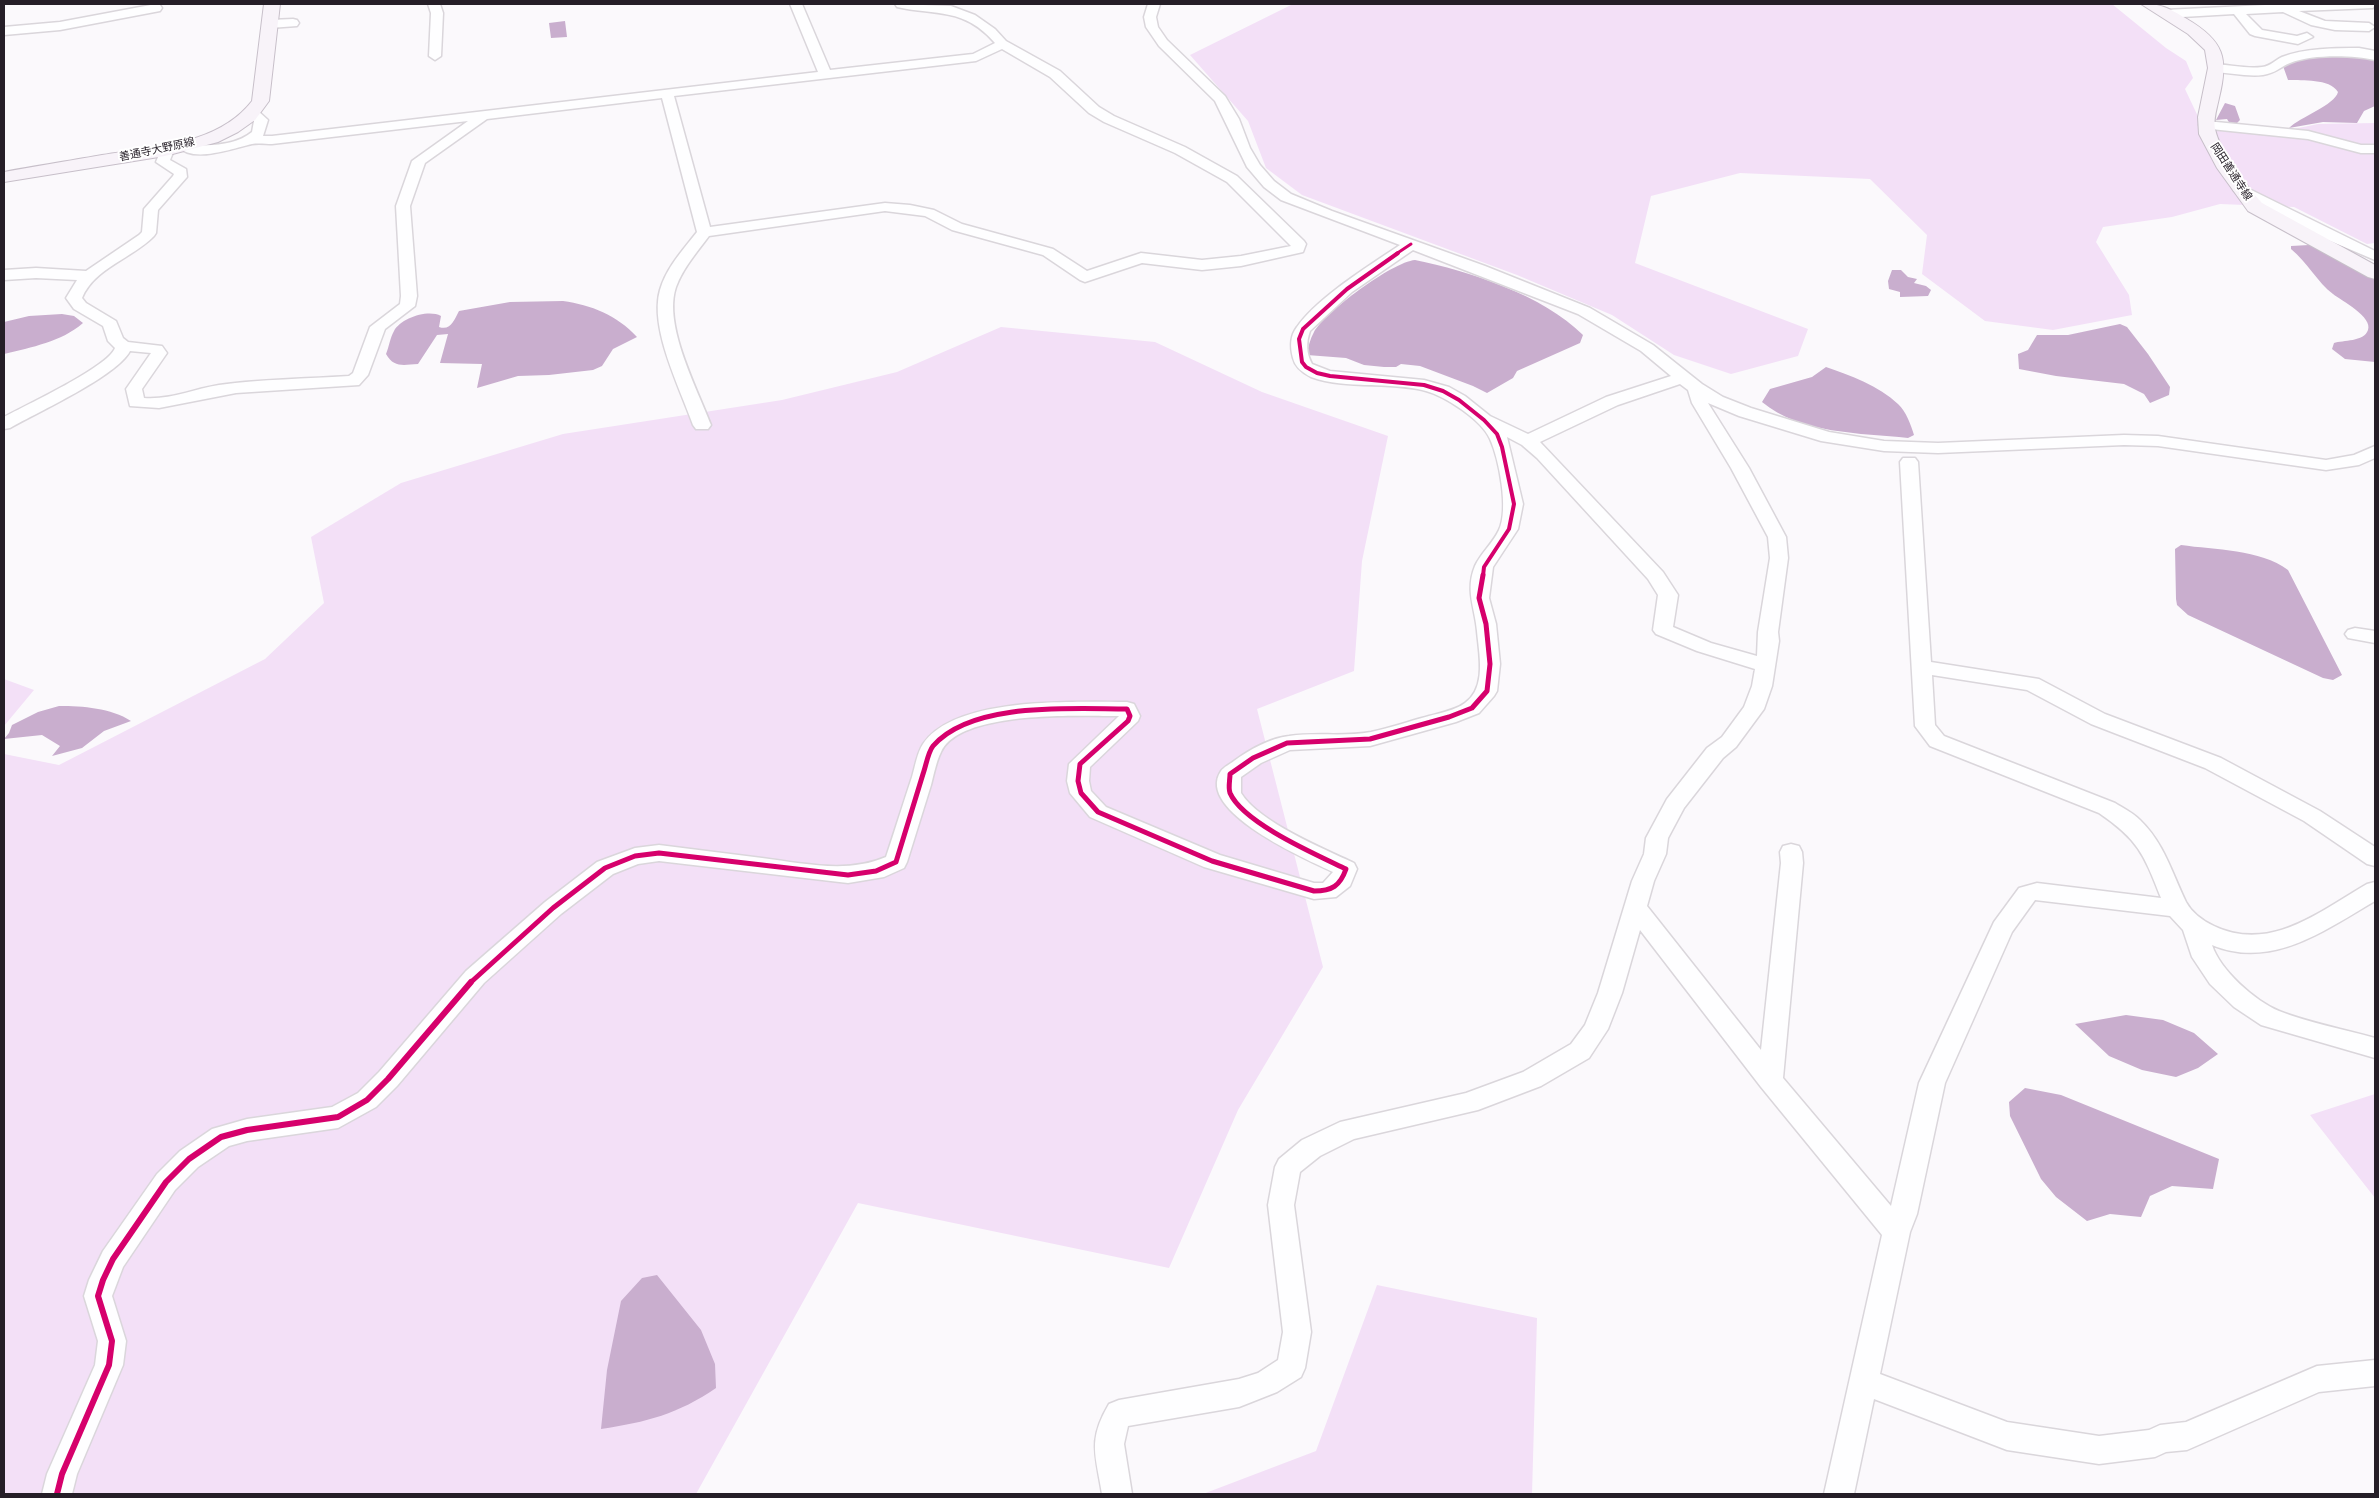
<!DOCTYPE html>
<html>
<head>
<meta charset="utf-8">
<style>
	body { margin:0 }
	#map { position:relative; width:2379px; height:1498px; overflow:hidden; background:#fbf9fc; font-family:Signika,sans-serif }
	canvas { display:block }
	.frame { position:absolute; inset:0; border:5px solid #251e27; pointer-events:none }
</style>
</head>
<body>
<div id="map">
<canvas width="2379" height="1498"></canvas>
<div class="frame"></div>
</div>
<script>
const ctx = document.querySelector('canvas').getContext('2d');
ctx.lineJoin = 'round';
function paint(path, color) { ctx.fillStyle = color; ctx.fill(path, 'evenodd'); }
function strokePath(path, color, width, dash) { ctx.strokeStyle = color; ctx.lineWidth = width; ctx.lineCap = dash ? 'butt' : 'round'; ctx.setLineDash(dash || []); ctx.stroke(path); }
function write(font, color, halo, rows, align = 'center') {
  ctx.font = font + ' Signika,"Noto Sans JP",sans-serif'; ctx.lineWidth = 4; ctx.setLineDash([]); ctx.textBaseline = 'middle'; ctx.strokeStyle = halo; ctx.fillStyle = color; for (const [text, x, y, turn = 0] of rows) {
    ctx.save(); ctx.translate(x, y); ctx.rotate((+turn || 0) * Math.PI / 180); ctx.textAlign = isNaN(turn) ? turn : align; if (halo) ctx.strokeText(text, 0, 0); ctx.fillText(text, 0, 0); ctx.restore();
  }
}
const green = new Path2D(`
	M1293,4H2112L2166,48L2186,61L2193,78L2185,89L2202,125L2279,132L2318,124L2375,123V243L2367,244L2294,207L2220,204L2172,217L2103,227L2096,242L2129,295L2132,315L2053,330L1985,321L1922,274L1927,235L1870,179L1740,173L1651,196L1635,263L1808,329L1798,356L1731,374L1674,355L1612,315L1517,275L1302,195L1266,168L1248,121L1190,55Z
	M1001,327L1155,342L1262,392L1388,436L1362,561L1354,671L1257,709L1323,967L1238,1110L1169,1268L858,1203L696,1494H4V754L59,765L265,659L324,603L311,537L401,483L563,434L782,400L897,372Z
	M4,679L34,690L4,726Z
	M2375,1094V1198L2310,1115Z
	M1377,1285L1537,1318L1532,1494H1203L1316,1451Z`);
const water = new Path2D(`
	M565,21L567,37L551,38L549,23Z
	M2351,54L2372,56L2375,62V106L2364,111L2357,123L2323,122L2289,128C2300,117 2335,105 2338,92C2329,78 2303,81 2288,80L2283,66L2298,58Z
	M2225,103L2235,106L2240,120L2235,125L2230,124L2227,119L2216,120Z
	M2309,245L2319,248L2375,279V362L2345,359L2332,349L2334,343C2343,340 2364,342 2368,330C2373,317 2342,301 2333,294C2318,283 2307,262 2291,249V246Z
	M1415,260C1469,271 1543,295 1583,335L1580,343L1517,371L1513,378L1487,393L1473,386L1420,366L1401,364L1396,367H1384L1364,365L1346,358L1307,355C1308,347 1310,339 1314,332C1325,312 1392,262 1415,260Z
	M1892,270H1901L1908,277L1917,279L1914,283L1926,286L1931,290L1928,296L1900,297V292L1889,289L1888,281Z
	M563,301C591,305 617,315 637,337L613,349L602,366L593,370L549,375L518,376L477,388L482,364L440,363L448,334L437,335L418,364C403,365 394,368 386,354C389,347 390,338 394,331C401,318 428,309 441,316L439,327C451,331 454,320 459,311L510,302Z
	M62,314L74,316L83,323C61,342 32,347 4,354V322L29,316Z
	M2120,324L2127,327L2148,354L2170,387L2169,395L2150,403L2144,394L2124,384L2056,376L2019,369L2018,354L2028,350L2037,335H2068Z
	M1826,367C1850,375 1879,386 1898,404C1906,411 1911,425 1914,435L1908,438C1861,433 1800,434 1762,402L1770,389L1812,377Z
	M2181,545C2215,550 2260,549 2288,570L2342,675L2333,680L2323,678L2188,615L2177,605L2176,599L2175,549Z
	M59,706C83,706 111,708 131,721L104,731L82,748L52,756L60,746L42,735L4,739L9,733L12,725L38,712Z
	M2126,1015L2163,1020L2194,1033L2218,1054L2198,1068L2176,1077L2142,1070L2109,1056L2075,1024Z
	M2025,1088L2061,1095L2219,1159L2213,1189L2172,1186L2150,1196L2141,1217L2110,1214L2087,1221L2056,1197L2041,1179L2010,1116L2009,1102Z
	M657,1275L701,1330L715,1364L716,1388C678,1414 647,1422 601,1429L607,1370L621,1301L642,1278Z`);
const minor = new Path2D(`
	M156,4L160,5L162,8L160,11L60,30L4,35V27L60,22Z
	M428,4H440L443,13L441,56L435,60L429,56L431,13Z
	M790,4H802L830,70L973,54L995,43C964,7 937,16 897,7L895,4L951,6L975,15L995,29L1006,41L1060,71L1099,107L1114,116L1185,147L1237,176L1304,241L1306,244L1303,252L1241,266L1202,270L1142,263L1085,282L1080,280L1043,255L952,230L925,216L885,211L709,236C697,252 683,268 676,287C663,325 697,388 711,425L708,429H696L693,425C680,388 649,328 660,290C666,268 683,250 697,232L662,98L487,119L425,163L410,206L417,296L415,306L385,329L368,375L359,385L236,393L159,408L130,406L126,389L151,353L130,351C117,376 38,412 10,428L4,429V417C26,405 108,367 115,348L108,341L103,326L74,309L66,298L77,280L36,278L4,280V270L36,268L86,271L139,235L142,232L144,209L173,176L174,174L156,162L162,147H172L174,150L170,160L186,169L187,177L158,210L156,233L154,236C133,258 94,268 82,298L86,303L116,321L123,338L128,342L162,346L167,353L142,389L144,398C170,400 194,389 219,385C262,379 305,379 349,376L353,373L370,327L400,304L401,296L396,206L412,161L468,121L272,144C266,144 258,143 252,144C234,148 192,164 178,146L180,143C187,141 193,145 200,145C217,146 239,143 252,132L254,121L245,113L252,109L257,110L268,120L263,136H272L818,72ZM1002,49L1050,77L1089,113L1104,122L1175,153L1227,182L1291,246L1241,256L1202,260L1141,253L1087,271L1053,249L962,224L934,210L910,205L885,203L710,227L674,96L976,61Z
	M1148,4H1160L1156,17L1158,27L1167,40L1225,96L1239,119L1250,148L1260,165L1274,181L1291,194L1332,211L1485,266L1590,308L1653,345L1702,384L1723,397L1751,408L1829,432L1884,441L1938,443L2124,435L2158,436L2326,460L2354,455L2375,446V458L2359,465L2326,470L2158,446L2124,445L1938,453L1884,451L1821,441L1739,416L1708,403L1749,468L1786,537L1788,558L1778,632L1779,641L1772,686L1764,709L1736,747L1723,758L1684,808L1668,838L1666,854L1654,881L1647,906L1761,1050L1781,863L1780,852L1783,846L1791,844L1799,846L1802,852L1803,863L1783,1078L1891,1206L1919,1083L1994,922L2019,888L2037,883L2161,898C2144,855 2139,840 2099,813L1930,746L1915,726L1900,462L1903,458H1915L1918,462L1931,662L2039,679L2105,714L2221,758L2320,811L2375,847V866L2367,864L2304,821L2205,768L2091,724L2027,690L1932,675L1935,725L1944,736L2115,803C2123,808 2133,813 2140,820C2164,843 2172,873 2186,902C2192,913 2203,921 2214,926C2271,953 2320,911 2367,884L2375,882V901C2325,930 2272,970 2212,945C2220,970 2255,1001 2279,1011C2309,1023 2344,1029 2375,1038V1058L2261,1025L2234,1007L2210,984L2192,957L2183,930L2170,916L2035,900L2012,932L1945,1083L1917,1214L1910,1232L1880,1374L2007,1422L2099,1436L2149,1430L2160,1425L2186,1422L2317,1366L2375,1360V1386L2319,1392L2187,1450L2166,1452L2155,1457L2099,1464L2007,1450L1874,1399L1854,1494H1824L1882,1235L1761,1087L1640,930L1622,993L1608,1029L1589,1058L1541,1086L1478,1110L1354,1139L1320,1156L1300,1172L1294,1205L1311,1332L1305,1368L1301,1377L1277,1392L1239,1407L1128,1426L1124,1444L1132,1494H1102C1096,1455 1087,1441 1109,1404L1119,1400L1239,1379L1258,1373L1278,1360L1283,1332L1268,1205L1275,1167L1279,1159L1302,1140L1340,1122L1466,1093L1523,1072L1571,1044L1585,1025L1598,993L1632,881L1644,854L1646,838L1667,799L1707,748L1722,737L1744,707L1752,686L1755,669L1697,651L1656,634L1653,630L1658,595L1648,579L1537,458L1522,445L1507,437L1523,504L1518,529L1493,567L1489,598L1496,624L1500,664L1497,691L1494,696L1479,713L1456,722L1370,746L1290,750L1261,763L1241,777V793C1259,822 1322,848 1354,863L1357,869L1350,886L1336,897L1314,899L1204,867L1090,817L1070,793L1067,781L1069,764L1119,716C1080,716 960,710 941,752C936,762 934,774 931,785C923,811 915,836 907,862L904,868L884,877L848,883L659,861L638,864L613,874L561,914L484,983L397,1086L376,1107L338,1128L247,1141L229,1146L198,1167L175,1190L123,1267L112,1296L126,1341L123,1365L77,1474L72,1494H42L47,1474L95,1365L98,1341L84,1296L89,1280L103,1251L157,1174L180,1151L212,1129L247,1119L332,1107L358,1093L379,1072L466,971L545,902L597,862L635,848L659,845C693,849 728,854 762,858C803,863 847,874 886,857C895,830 903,804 912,777C915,767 917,753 923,744C955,696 1075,702 1127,702L1134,704L1140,716L1138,721L1090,767L1089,781L1091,791L1106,807L1220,855L1314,883H1323L1333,872C1308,860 1194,811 1221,771C1224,767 1230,764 1234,761C1249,750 1270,738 1289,736C1316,732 1344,737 1371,732C1390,728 1410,721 1429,716C1440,713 1456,710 1465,703C1487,687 1479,654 1477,631C1475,608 1465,590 1475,566C1481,553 1493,543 1499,530C1509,509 1499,459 1490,439C1482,420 1445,396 1426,391C1389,381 1347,390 1311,377C1303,373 1295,367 1293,358C1290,347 1290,336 1297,327C1318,297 1369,266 1400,245L1281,200L1264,187L1247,167L1215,101L1159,46L1146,27L1144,17ZM1413,250L1578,314L1641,351L1671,376L1606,397L1528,434L1490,416L1465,396L1449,387L1424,380L1330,371L1312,364C1306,353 1306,342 1310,331L1352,292ZM1680,384L1688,390L1692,403L1731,468L1768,537L1770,558L1758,632L1757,656L1711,643L1673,627L1678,595L1663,572L1540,442L1618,405Z
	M2285,4H2375L2373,8L2299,11L2325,21L2369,23L2375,27L2369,31L2335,30L2311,25L2283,12L2246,14L2262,30L2297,36L2307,33L2313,37L2298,44L2255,36L2250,34L2234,14L2165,18L2159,14L2165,10Z
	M293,19L297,20L299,23L297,26L270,28L264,24L270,20Z
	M2359,48L2375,51V60C2353,55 2312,54 2290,63C2280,67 2276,73 2263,75C2247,77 2231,73 2216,72L2210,68L2216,64C2231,65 2247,69 2262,67C2271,66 2275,60 2282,57C2304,48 2335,48 2359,48Z
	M2206,121L2308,131L2361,145H2375V153H2361L2308,139L2201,128L2199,125L2201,122Z
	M2239,184L2375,251V260L2328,240L2234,191L2232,188L2234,185Z
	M2355,628L2375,631V643L2348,638L2345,634L2348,630Z`);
const major = new Path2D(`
	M264,4H280L269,101L255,120L238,132L218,142L165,156L4,182V172C36,166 69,161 102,155C153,147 218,145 252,101Z
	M2141,4C2161,3 2170,9 2187,19C2224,41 2229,58 2219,98C2217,108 2213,119 2215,129C2221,155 2244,183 2262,203L2375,265V279L2368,277L2248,211L2243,204L2217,168L2199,134L2198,117L2208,68L2205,50L2188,34Z`);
const cyclewayFar3 = new Path2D(`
	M1396,254L1411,244`);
const cyclewayFar2 = new Path2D(`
	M1398,253L1347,289L1303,329L1299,339L1302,362L1306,367L1317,373L1330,376L1424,385L1443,391L1459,400L1484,420L1497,434L1502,447L1514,504L1509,529L1484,567L1483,576`);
const cyclewayFar1 = new Path2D(`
	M470,983L553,908L605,868L635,856L659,853L848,875L876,871L896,862C905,833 914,804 923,774C926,766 928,752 933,746C972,701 1073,709 1127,709L1130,716L1128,721L1080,764L1078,781L1081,793L1098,812L1212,861L1314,891C1332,891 1340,886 1346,869C1317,855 1243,823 1230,793C1228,788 1230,780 1230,774L1253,758L1287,743L1370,739L1449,717L1472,708L1487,691L1490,664L1486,624L1479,598L1483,575`);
const cycleway = new Path2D(`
	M57,1494L62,1474L109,1365L112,1341L98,1296L103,1280L113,1259L166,1182L189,1159L221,1137L247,1130L338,1117L367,1100L388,1079L471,982`);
const farStreetnames = [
	["善通寺大野原線",157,150,-12],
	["岡田善通寺線",2231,172,57]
];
paint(green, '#f3e0f7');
paint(water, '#c9aece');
strokePath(minor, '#dad6db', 3);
strokePath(major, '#c7bfc9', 2);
paint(minor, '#fefeff');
paint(major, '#f8f3f9');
strokePath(cyclewayFar3, '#d6006c', 3);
strokePath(cyclewayFar2, '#d6006c', 4);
strokePath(cyclewayFar1, '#d6006c', 5);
strokePath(cycleway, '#d6006c', 6);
write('11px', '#251e27', '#fff', farStreetnames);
</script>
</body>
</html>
